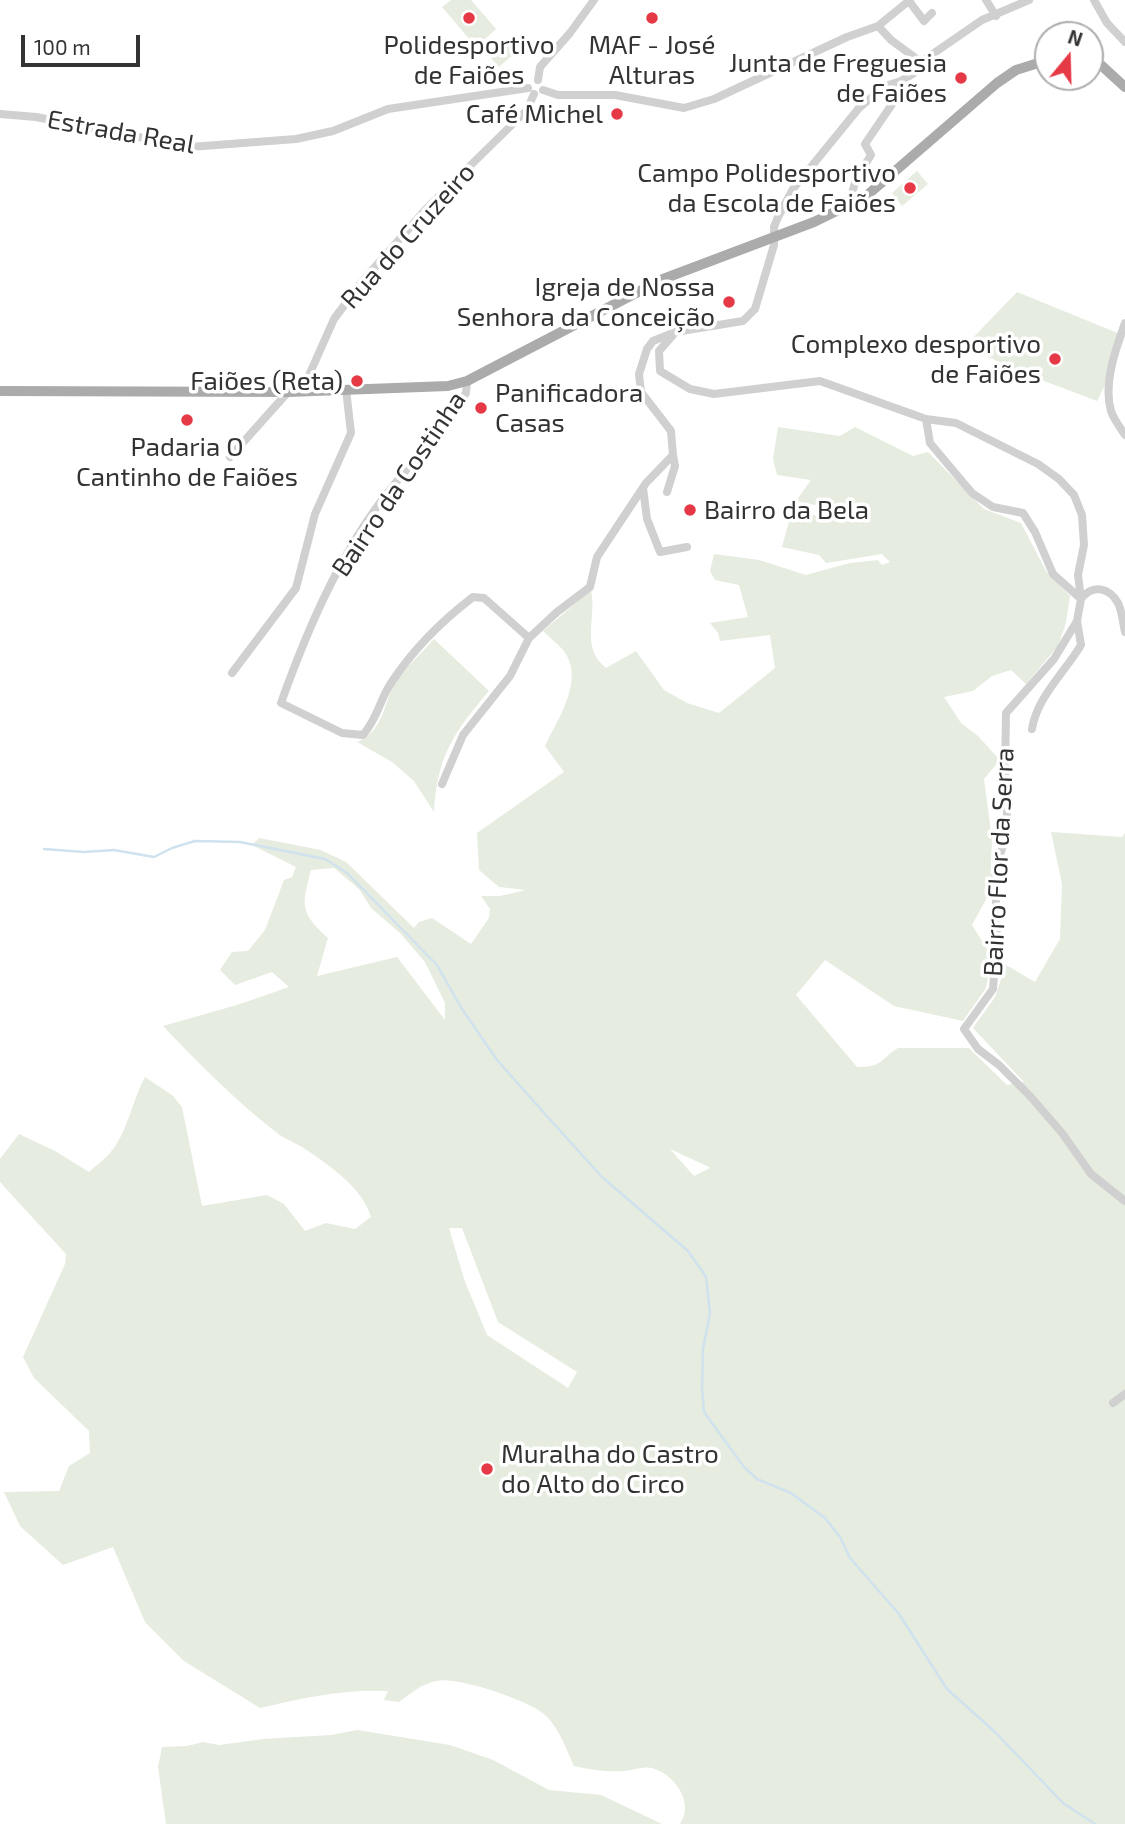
<!DOCTYPE html>
<html>
<head>
<meta charset="utf-8">
<style>
	body { margin:0 }
	#map { position:relative; width:1125px; height:1824px; overflow:hidden; background:#fff; font-family:"Exo 2",sans-serif }
	canvas { display:block }
	.north { position:absolute; left:1034px; top:21px; width:70px; height:70px; box-sizing:border-box; background:#fff; border:2px solid #adadad; border-radius:50%; rotate:19deg; font-size:19px; font-weight:700; line-height:28px; text-align:center; color:#333 }
	.north::after { content:''; display:block; margin:auto; width:24px; height:32px; background:#e63946; clip-path:polygon(50% 0,100% 100%,50% 72%,0 100%) }
	.scale { position:absolute; left:21px; top:35px; width:119px; height:32px; box-sizing:border-box; border:4px solid #333; border-top:0; padding-left:9px; font-size:21px; line-height:24px; white-space:nowrap; color:#333; -webkit-text-stroke:5px #fff; paint-order:stroke }
</style>
</head>
<body>
<div id="map">
<canvas width="1125" height="1824"></canvas>
<div class="north">N</div>
<div class="scale">100 m</div>
</div>
<script>
const ctx = document.querySelector('canvas').getContext('2d');
ctx.lineJoin = 'round';
function paint(path, color) { ctx.fillStyle = color; ctx.fill(path, 'evenodd'); }
function strokePath(path, color, width, dash) { ctx.strokeStyle = color; ctx.lineWidth = width; ctx.lineCap = dash ? 'butt' : 'round'; ctx.setLineDash(dash || []); ctx.stroke(path); }
function write(font, color, halo, rows, align = 'center') {
  ctx.font = font + ' "Exo 2",sans-serif'; ctx.lineWidth = 7; ctx.setLineDash([]); ctx.textBaseline = 'middle'; ctx.strokeStyle = halo; ctx.fillStyle = color; for (const [text, x, y, turn = 0] of rows) {
    ctx.save(); ctx.translate(x, y); ctx.rotate((+turn || 0) * Math.PI / 180); ctx.textAlign = isNaN(turn) ? turn : align; if (halo) ctx.strokeText(text, 0, 0); ctx.fillText(text, 0, 0); ctx.restore();
  }
}
const green = new Path2D(`
	M451,0H471L496,29L476,47L442,7Z
	M505,42L515,53L499,67L489,56Z
	M917,171L928,184L902,206L892,193Z
	M1017,292L1125,336L1111,373L1097,401L1023,373L965,346Z
	M778,427L840,436L855,427L913,456L928,452L984,509L1021,523L1046,571L1070,596L1066,623L1058,646L1026,684L1011,670L992,676L973,691L944,697L961,723L978,736L1000,760L984,779L992,839L990,892L972,925L992,957L986,988L963,1021L894,1006L825,960L796,995L857,1067C883,1067 878,1061 898,1048H969L1007,1085L1024,1082L973,1028L995,997L1006,965L1035,982L1060,939L1062,884L1051,832L1122,837L1125,833V1824H680C695,1802 674,1774 652,1768C643,1766 633,1770 624,1771C606,1772 591,1770 574,1766C566,1749 559,1727 544,1714C527,1700 457,1676 436,1681C421,1684 410,1694 399,1702L384,1700L388,1691C343,1689 303,1698 260,1708L184,1661L145,1622L113,1547L63,1565L20,1526L4,1492L59,1491L69,1466L90,1453L89,1431L34,1378L23,1357L65,1264L66,1254L0,1182V1159L19,1134L55,1151L89,1172C95,1166 104,1160 110,1153C128,1132 132,1101 145,1077L172,1095L182,1107L202,1206L267,1195L284,1204L305,1231L326,1223L355,1229L371,1217C363,1188 329,1165 305,1149C296,1143 285,1139 277,1133C236,1101 199,1064 163,1026L237,1005L289,987L272,972L235,985L220,970L232,952L248,951L265,930L284,880L292,877L296,867L252,845L259,838L321,850L346,862L414,928L419,922L432,918L471,944L489,918L490,909L481,896H500L526,890L499,887L479,870L477,833L564,772L545,746C558,719 586,678 563,650C557,643 549,637 543,631L591,590C597,619 580,647 606,668L636,651L664,690L687,703L719,713L775,668L770,635L720,641L718,633L710,623L748,617L739,585L715,580L710,571L714,554L759,560L806,575L850,563L878,560L882,565L890,562L882,554L826,563L819,555L782,547L792,510L831,519L825,507L796,501L811,480L777,475L773,459ZM334,868L359,889L371,908L400,933L425,962L445,1003V1020L397,957L317,976L328,938C299,912 302,905 311,870ZM670,1149L709,1167L710,1168L694,1176ZM449,1228H462L498,1322L577,1372L568,1388L487,1335L464,1279Z
	M434,639L489,691C454,732 437,756 434,812L414,781L392,762L357,742C384,730 382,708 394,685C404,668 422,653 434,639Z
	M357,1730L450,1745L493,1760L549,1790L601,1795L662,1824H166L158,1767L162,1747L187,1746L203,1742L219,1745L263,1739L331,1735Z`);
const stream = new Path2D(`
	M44,849L84,852L114,850L154,857L172,848L195,841L240,842L325,859L347,873L437,965L462,1009L497,1060L545,1114L602,1177L688,1251L706,1277L710,1313L703,1349L702,1387L704,1412L744,1467L757,1479L791,1493L825,1518L840,1537L850,1558L899,1614L947,1689L995,1732L1063,1803L1095,1824`);
const minor = new Path2D(`
	M986,0L996,16
	M1094,0L1107,23L1125,42
	M909,1L924,21L932,13
	M878,26L891,40L921,62
	M538,80L540,67L570,33L594,0
	M543,90L558,95H615L684,108L714,99L847,37L878,26L910,0
	M0,114L36,117L190,147L296,139L333,131L388,109L528,88
	M849,204L856,179L871,155L865,144L899,94L901,81
	M1125,323C1116,348 1103,384 1111,411C1114,420 1120,427 1125,435
	M673,335L659,351L660,371L690,389L714,394L820,381L926,419L930,443L972,493L993,507L1023,513L1035,532L1053,574L1081,599
	M467,381L466,393L457,407C433,439 406,469 382,500C337,560 306,633 281,703L342,733L363,735C379,716 379,701 391,683C412,651 443,620 473,597L484,598L529,638L557,612L590,587L597,557L646,483L673,455L671,431L641,392L639,374L647,349L653,341L675,332L743,321L755,309L774,245V227L778,217L793,189L859,108L885,86L901,81L914,73L921,62L982,20L1029,0
	M302,391L334,319L361,283L427,208L527,110L534,94
	M926,419L956,423L1038,464L1059,479L1074,495L1082,515L1084,545L1078,575L1081,599L1077,621L1054,659L1006,713L1005,769L1007,813L1005,839L995,871L997,937L993,989L964,1029L978,1049L999,1065L1030,1096L1062,1133L1091,1174L1125,1201
	M230,457L288,392
	M643,488L647,519L660,552L687,547
	M667,492L675,466L673,455
	M1081,599C1092,584 1109,587 1118,603C1122,611 1123,623 1125,632
	M232,673L296,588L315,514L351,433L346,389
	M1032,729C1037,697 1065,672 1081,645L1077,621
	M442,784L463,735L510,676L529,638
	M1113,1403L1125,1394`);
const major = new Path2D(`
	M1090,58L1102,66L1125,87
	M0,391L288,392L448,386L467,381L663,279L814,222L865,197L997,83L1016,70L1048,60`);
const markers = [
	[469,18,7,"#e63946"],
	[652,18,7,"#e63946"],
	[961,78,7,"#e63946"],
	[617,114,7,"#e63946"],
	[910,188,7,"#e63946"],
	[729,302,7,"#e63946"],
	[1055,359,7,"#e63946"],
	[357,381,7,"#e63946"],
	[481,408,7,"#e63946"],
	[187,420,7,"#e63946"],
	[690,510,7,"#e63946"],
	[487,1469,7,"#e63946"]
];
const poiNames = [
	["Polidesportivo",469,45,"center"],
	["de Faiões",469,75,"center"],
	["MAF - José",652,45,"center"],
	["Alturas",652,75,"center"],
	["Junta de Freguesia",947,63],
	["de Faiões",947,93],
	["Café Michel",603,114],
	["Campo Polidesportivo",896,173],
	["da Escola de Faiões",896,203],
	["Igreja de Nossa",715,287],
	["Senhora da Conceição",715,317],
	["Complexo desportivo",1041,344],
	["de Faiões",1041,374],
	["Faiões (Reta)",343,381],
	["Panificadora",495,393,"left"],
	["Casas",495,423,"left"],
	["Padaria O",187,447,"center"],
	["Cantinho de Faiões",187,477,"center"],
	["Bairro da Bela",704,510,"left"],
	["Muralha do Castro",501,1454,"left"],
	["do Alto do Circo",501,1484,"left"]
];
const streetNames = [
	["Estrada Real",121,132,10],
	["Rua do Cruzeiro",408,236,-48],
	["Bairro da Costinha",399,484,-56],
	["Bairro Flor da Serra",999,862,-87]
];
paint(green, '#e6ecdf');
strokePath(stream, '#cfe2ee', 2.5);
strokePath(minor, '#d0d0d0', 8);
strokePath(major, '#ababab', 10);
for (const [x, y, r, color] of markers) { const dot = new Path2D(); dot.arc(x, y, r, 0, 2 * Math.PI); ctx.fillStyle = color; ctx.fill(dot); strokePath(dot, '#fff', 2.5); }
write('26px', '#333', '#fff', poiNames, 'right');
write('26px', '#333', '#fff', streetNames);
</script>
</body>
</html>
